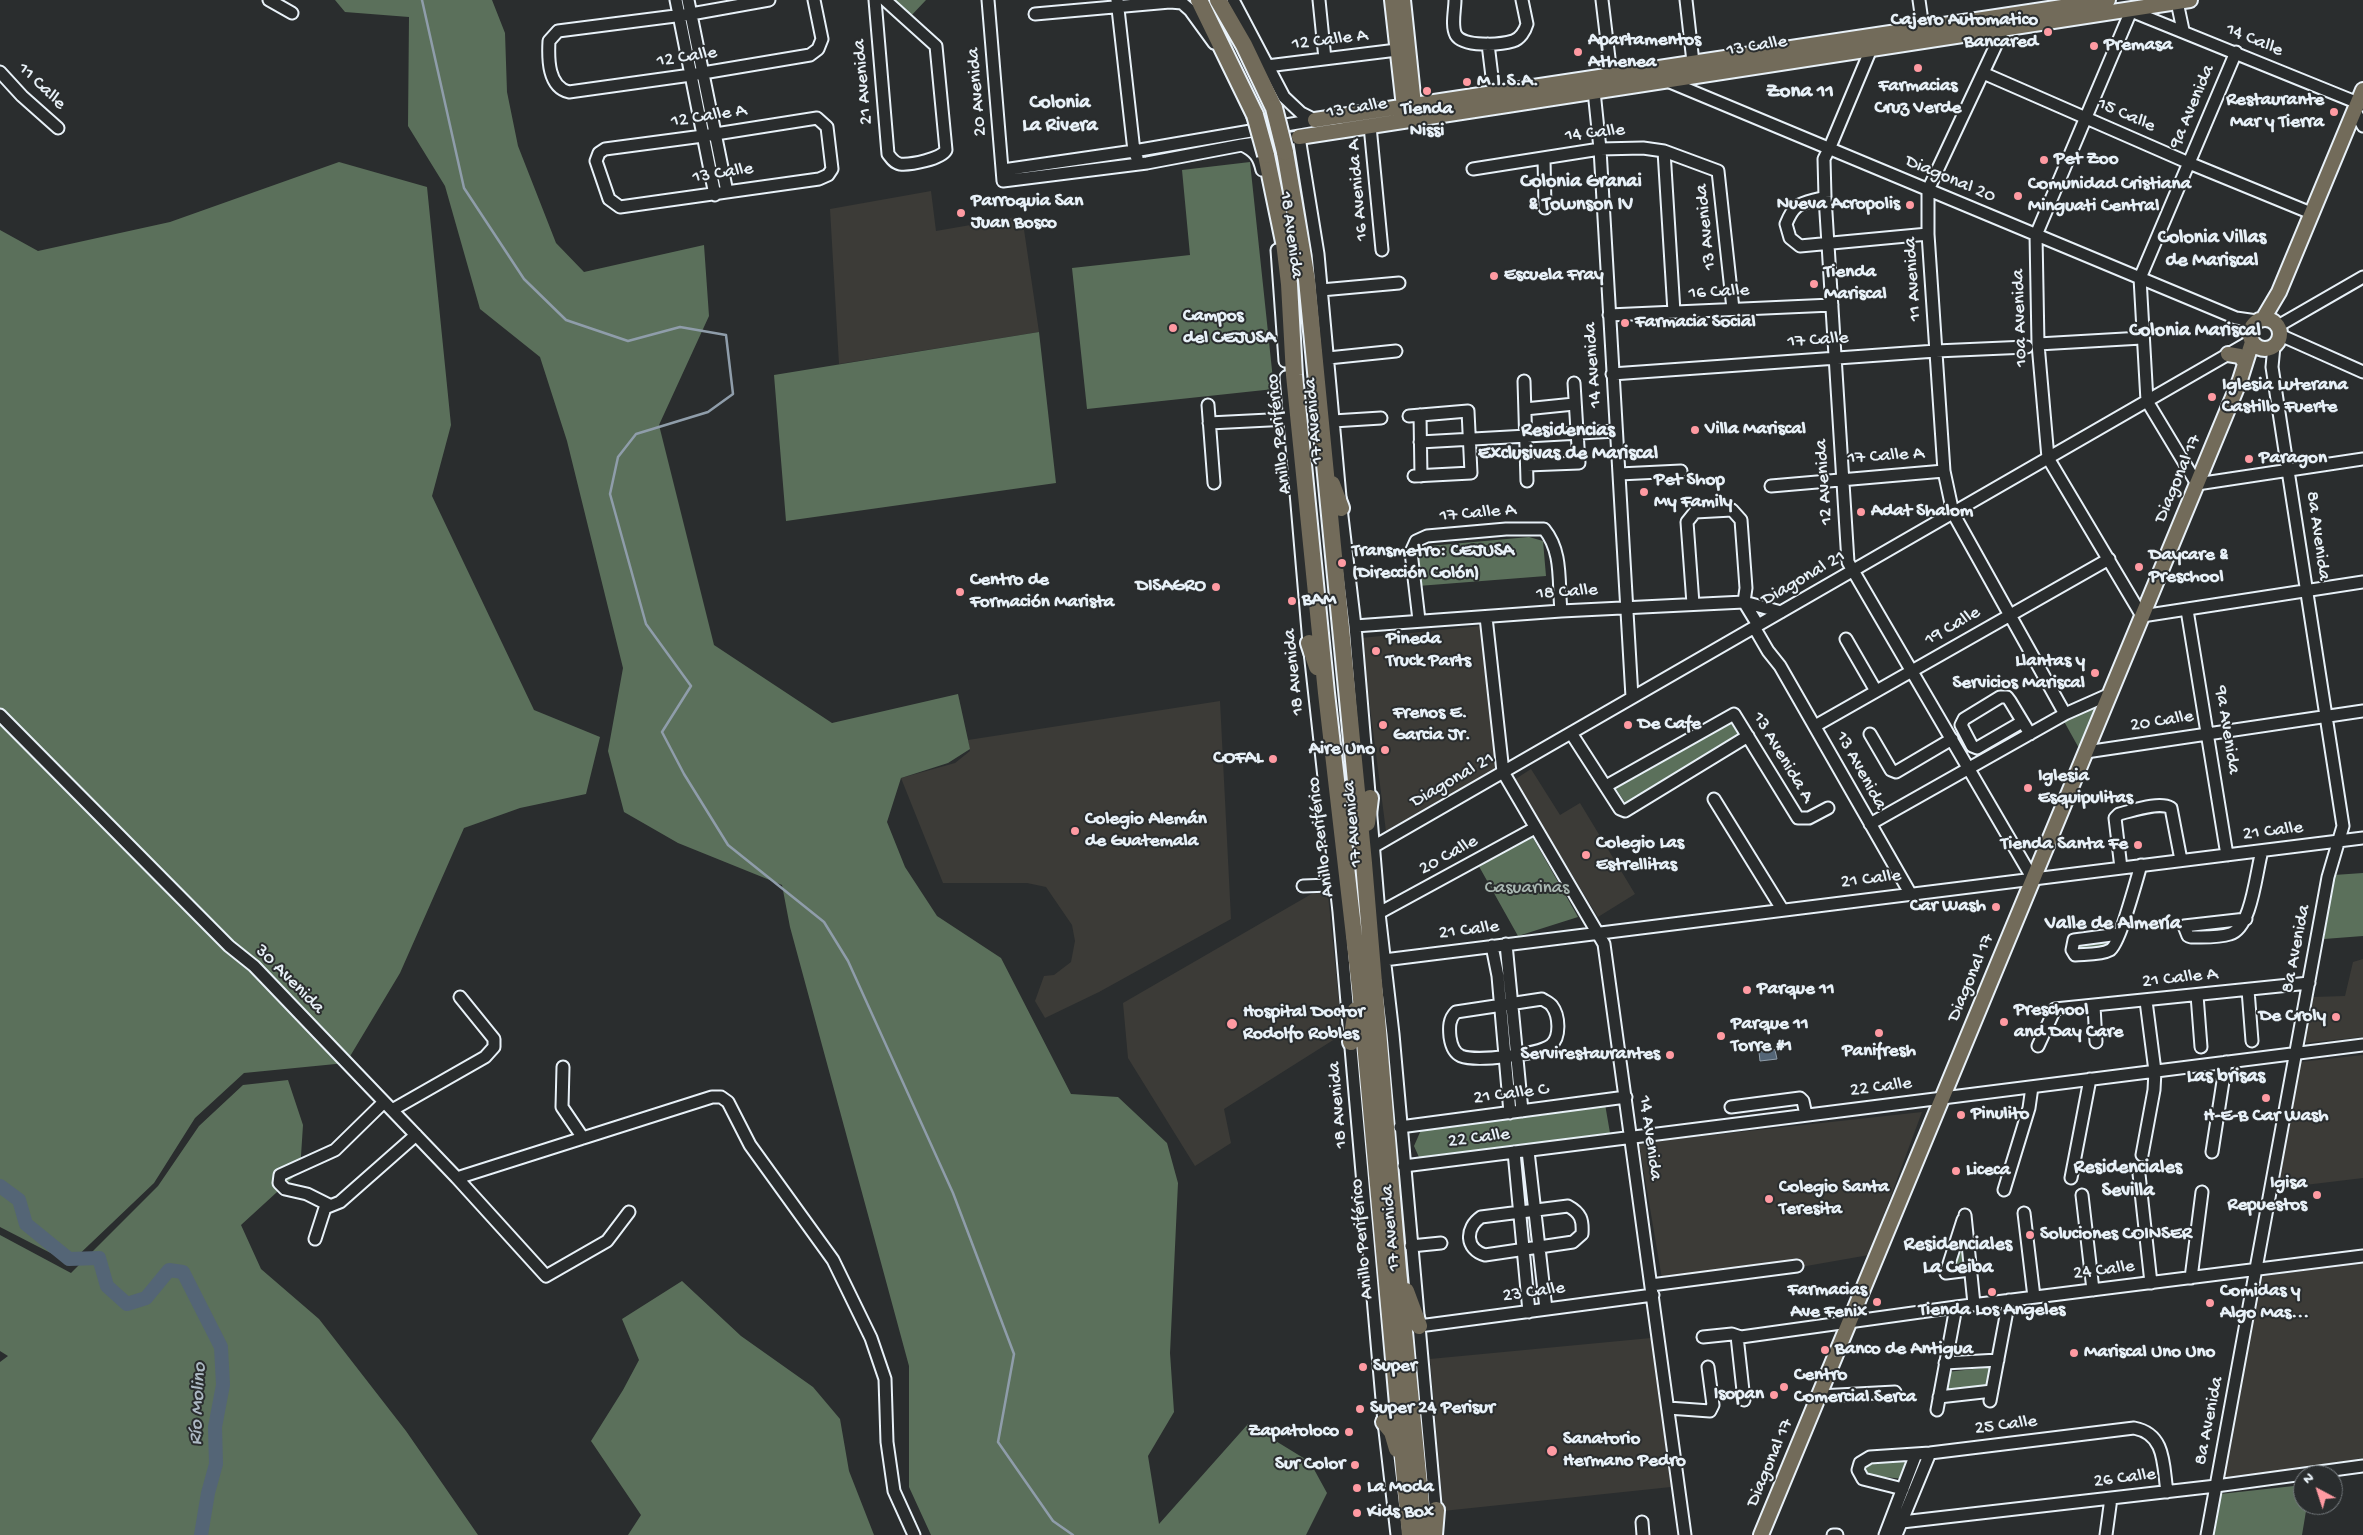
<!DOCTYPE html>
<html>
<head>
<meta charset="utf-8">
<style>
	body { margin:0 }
	#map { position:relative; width:2363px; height:1535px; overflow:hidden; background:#2a2d2e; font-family:"Gochi Hand",sans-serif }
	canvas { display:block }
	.north { position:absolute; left:2293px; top:1465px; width:50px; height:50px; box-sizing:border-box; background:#2a2d2e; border:1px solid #767b7f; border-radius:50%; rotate:320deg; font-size:14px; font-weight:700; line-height:20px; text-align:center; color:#e8f1f8 }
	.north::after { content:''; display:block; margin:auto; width:18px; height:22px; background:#ff9aa2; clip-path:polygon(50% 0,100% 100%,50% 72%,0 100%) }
</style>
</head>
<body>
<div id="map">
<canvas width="2363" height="1535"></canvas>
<div class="north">N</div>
</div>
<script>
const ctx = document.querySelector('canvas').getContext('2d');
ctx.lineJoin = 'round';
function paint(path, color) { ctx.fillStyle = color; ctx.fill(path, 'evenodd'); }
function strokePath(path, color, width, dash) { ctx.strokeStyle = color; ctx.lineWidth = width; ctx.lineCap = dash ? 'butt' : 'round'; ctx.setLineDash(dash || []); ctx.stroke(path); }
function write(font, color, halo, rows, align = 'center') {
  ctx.font = font + ' "Gochi Hand",sans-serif'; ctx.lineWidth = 4; ctx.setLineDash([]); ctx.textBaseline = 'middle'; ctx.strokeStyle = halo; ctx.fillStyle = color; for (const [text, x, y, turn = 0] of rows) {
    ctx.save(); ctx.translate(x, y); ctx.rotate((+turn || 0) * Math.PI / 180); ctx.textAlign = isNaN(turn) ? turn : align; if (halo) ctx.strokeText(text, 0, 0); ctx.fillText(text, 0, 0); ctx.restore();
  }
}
const built = new Path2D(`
	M931,191L936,231L1022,216L1039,332L839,364L830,209Z
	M1481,626L1498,775L1387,839L1361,638Z
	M1220,701L1231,919L1099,992L1045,1018L1035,1001L1044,976L1054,975L1071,962L1075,941L1072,925L1046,887L1027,883H943L901,778L955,763L970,751L968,740Z
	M1531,769L1560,815L1580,803L1635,894L1598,917L1514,780Z
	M1327,885L1340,1011L1338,1037L1224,1109L1231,1143L1195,1166L1128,1058L1123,1003Z
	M2363,959V1037L2304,1043L2313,997L2345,996L2353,962Z
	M2363,1055V1178L2272,1189L2300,1062Z
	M1922,1112L1869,1255L1664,1291L1639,1143Z
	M2363,1260V1458L2222,1482L2261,1271Z
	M1651,1338L1671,1487L1443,1511L1430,1359Z`);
const green = new Path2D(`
	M335,0H492L505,33L507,92L518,146L556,243L584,272L704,245L709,316L659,425L714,645L832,723L958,694L970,749L948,763L901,778L887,822L905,867L937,916L1001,958L1071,1094L1118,1097L1167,1143L1178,1183L1170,1353L1174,1412L1148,1456L1159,1524L1248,1424L1310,1462L1327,1493L1306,1535H931L909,1487V1366L790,927L782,885L678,843L624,812L608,751L623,668L567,441L540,357L480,309L445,186L408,126L409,17L345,12Z
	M887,0H926L908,19Z
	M339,162L427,187L451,425L432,496L534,710L600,737L586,794L520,808L464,828L400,973L346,1063L244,1073L195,1118L154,1183L70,1263L0,1227V230L38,251L170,222Z
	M1250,162L1274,389L1087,409L1072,268L1190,255L1182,170Z
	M1039,332L1056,483L786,521L774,375Z
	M1529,537L1543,541L1546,576L1418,586L1416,560L1429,546Z
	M2105,695L2080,750L2061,716Z
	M1731,720L1740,735L1626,804L1614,786Z
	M1529,831L1578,917L1518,936L1476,861Z
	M2363,873V936L2324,939L2334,875Z
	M2114,938L2109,946L2078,950L2077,943Z
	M288,1080L303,1125L300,1171L241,1225L261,1269L319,1319L406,1431L478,1535H0V1362L8,1356L0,1351V1235L71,1273L158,1186L199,1126L243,1085Z
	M1605,1104L1610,1133L1601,1137L1422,1164L1414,1146L1421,1130Z
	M1964,1226L1968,1269L1949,1271Z
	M682,1281L741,1336L813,1387L840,1419L849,1471L874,1535H628L641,1515L591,1441L623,1390L639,1360L622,1319Z
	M1992,1367L1988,1388L1944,1393L1947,1372Z
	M1915,1455L1905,1479L1864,1475L1868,1461Z
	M2303,1485V1505H2307L2302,1535H2214L2220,1494Z`);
const water = new Path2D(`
	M1775,1050L1777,1059L1760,1061L1759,1052Z`);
const stream = new Path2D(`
	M422,0L464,188L524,279L566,320L628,341L680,327L726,335L733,394L708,412L636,434L618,457L610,494L646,624L691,686L662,732L684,774L728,845L824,922L848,961L953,1193L1014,1354L998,1442L1053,1521L1073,1535`);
const river = new Path2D(`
	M0,1186L19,1200L26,1224L69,1259L99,1258L107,1286L127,1304L146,1298L169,1270L183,1272L221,1347L223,1385L215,1427L216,1464L208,1493L201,1535`);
const minor = new Path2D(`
	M269,0L292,13
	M676,0L715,195
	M688,0L727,192
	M769,0L691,14L558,31L549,41C548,59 548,87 569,92L691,75L810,55L818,49L822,39L814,0
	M875,0L888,154C891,158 894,163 900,164C911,165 941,159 946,150L936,46L885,0
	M988,0L1003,181L1147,163L1242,145L1299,137L1318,254L1341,508L1355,626L1379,913L1393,1034L1436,1516
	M1117,0L1134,151L1137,158
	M1233,0L1284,97L1301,113L1315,120
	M1319,0L1325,59
	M1455,0C1455,10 1451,26 1456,35C1463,47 1500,45 1513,41C1520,39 1525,31 1527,24L1522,0
	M1602,0L1611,75
	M1686,0L1693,62
	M1919,0L1924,35
	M2177,2L2183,30
	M1035,14L1170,2L1182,3L1190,10L1214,43
	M2004,28L1928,190V234L1944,471L1953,513L2065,714
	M1488,44L1494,93
	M2236,52L2140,278L2147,401L2197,484L2363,459
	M1267,66L1397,50
	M0,72L22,96L58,128
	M1983,73L2189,163L2311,213
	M1665,80L2236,318L2257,321
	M1594,91L1600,149L1632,697
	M2363,105L2131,11L2036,235L2038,344L2048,458L2142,616L2363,582
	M2355,111L2363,126
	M817,118L827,127L832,169L828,175L819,179L620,207L609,199L596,161L599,153L605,149L703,136Z
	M1370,126L1382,250
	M1242,145C1255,151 1259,157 1262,170
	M1830,147L1871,49
	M1664,151L1674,312
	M1827,153L1824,159L1825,197L1848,562L2033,879
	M1544,158L1545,208
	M1473,169L1600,149L1643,148L1664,151L1718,171L1733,309
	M1003,170L1134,151L1315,120
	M1825,197C1802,204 1795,201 1786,224L1790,238L1800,246L1928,234
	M1277,250L1285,361
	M1321,290L1399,283
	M1609,315L1832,305
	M2278,326L2363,277
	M2280,335L2363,372
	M2038,344L2142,338
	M1328,358L1396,351
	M1612,374L1936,351L2027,347
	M1286,377L1309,643L1339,912L1384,1422L1397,1535
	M1524,381L1527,481
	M1208,405L1214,483
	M1525,409L1574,404
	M1420,415L1421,476
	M1409,416L1468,411L1471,473L1414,476
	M1333,421L1381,418
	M1209,423L1289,419
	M1420,442L1616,431
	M1527,465L1579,463L1574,383
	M1619,474L1681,471
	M1771,486L1944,471
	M1693,604L1687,522L1695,512L1732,510L1741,520L1746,588L1744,602L1758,625
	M2187,610L2227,855
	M1486,617L1503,772L1604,944L1685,1535
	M1419,620L1411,552L1416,541L1427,536L1506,529H1544C1563,552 1558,582 1561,611
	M1355,626L1561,611L1744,602L1781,612
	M1754,627L1768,651L1780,666L1910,893
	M1846,639L1876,691
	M0,715L229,946L254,966L457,1178L546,1276L607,1241L629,1212
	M2022,722L1977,748L1972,746L1961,725L1964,719L2000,697H2007L2010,701L2030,734
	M1815,726L2109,559
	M1571,733L1620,809L1625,811L1748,736
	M1870,734L1891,770L1896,772L1952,739
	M2086,752L2363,711
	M1606,786L1734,714L1798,818H1809L1828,808
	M1714,799L1782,909
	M1870,824L2065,714L2110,694
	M1373,847L2251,341
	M2121,868L2115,818L2119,814C2132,811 2159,801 2171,808L2181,860
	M1303,886L1330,885L1336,890
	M1379,913L1535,828
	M2246,919L2184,926L2188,936L2191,937C2204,937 2218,938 2230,934C2252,928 2256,871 2262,851
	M2119,934L2074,940L2072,950L2075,955C2085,954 2101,955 2110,950C2119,946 2137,878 2141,865
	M1506,944L1522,1111
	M1492,946L1498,976L1510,1113
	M1384,960L2363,838
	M2248,990L2252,1041
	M2197,995L2201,1047
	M1542,999C1545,1001 1550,1003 1552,1006C1559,1015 1561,1037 1551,1045C1538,1055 1476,1062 1461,1056C1454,1053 1451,1044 1450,1037C1449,1027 1449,1019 1456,1012Z
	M2094,1006L2096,1042
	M2038,1046L2055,1009L2309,983
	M563,1067L562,1107L583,1138
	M1731,1107L1800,1098L1803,1101L1806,1115
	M392,1110L485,1057L494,1047V1039L460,997
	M1400,1127L1626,1097
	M1528,1151L1546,1309
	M1514,1152L1529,1312
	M2212,1152L2226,1062
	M2142,1155L2154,1090L2155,1071L2146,1001
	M1404,1166L2363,1045
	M2139,1174L2151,1283
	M457,1178L712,1097H721L728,1102L750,1145L833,1260L871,1338L885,1379L887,1442L894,1491L914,1535
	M2071,1178L2090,1079
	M2004,1190L2029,1108L2032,1087
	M2082,1195L2093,1290
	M329,1205L307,1194L285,1189L279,1183L280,1175L335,1150L384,1102
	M1568,1206C1581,1213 1583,1220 1582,1234L1573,1242L1485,1255C1465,1249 1465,1228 1481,1217Z
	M2024,1213L2034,1297
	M1965,1215L1974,1304
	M1963,1220L1946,1273L1970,1270
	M315,1239L325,1208L340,1202L416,1135
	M1411,1246L1441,1243
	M2191,1278L2202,1192
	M1651,1285L1797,1266
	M1419,1326L1653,1295
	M1737,1336L1744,1400
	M1703,1337L1732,1334L1741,1337L1956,1307L2363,1256
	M1945,1363L1998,1360
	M1819,1396L1895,1392
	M1939,1397L1992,1391
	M1990,1401L2009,1300
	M1668,1408L1710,1411L1713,1405L1708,1367
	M1937,1410L1956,1307
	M1903,1489L1863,1479L1858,1470L1860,1463L1870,1457L1930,1453L2134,1428C2166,1434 2163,1465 2167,1492
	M1891,1521L1902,1522L2216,1486L2363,1466
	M1642,1522L1643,1535
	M1833,1535H1837
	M1885,1535L1916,1454
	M1896,1535L1930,1453
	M2106,1535L2111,1498
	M2207,1535L2328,877L2343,826L2272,367L2274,346`);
const major = new Path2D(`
	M1392,0L1404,107L1409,114
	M1403,0L1414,105
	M1315,120L2108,0
	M1299,137L2190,0
	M2250 334a15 15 0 1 1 30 0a15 15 0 1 1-30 0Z
	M2263,319L2279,292L2363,90
	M2228,354L2240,356L2245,363
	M1761,1535L2240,380L2252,342`);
const highway = new Path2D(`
	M1199,0L1255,115
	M1218,0L1244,45L1274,108
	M1285,152L1307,280L1364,863L1398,1270L1424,1535
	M1266,155L1284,242L1289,284L1294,375L1326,693L1360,988L1410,1535
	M1332,484L1341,508
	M1309,643L1317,667
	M1367,823L1370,798
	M1351,1042L1356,1010
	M1406,1291L1419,1326
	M1384,1422L1392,1432L1397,1449
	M1434,1535L1436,1510`);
const highwayBridge = new Path2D(`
	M1274,108L1285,152
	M1255,115L1266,155`);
const markers = [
	[2048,32,5,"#ff9aa2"],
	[2094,46,5,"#ff9aa2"],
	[1578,52,5,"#ff9aa2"],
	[1918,68,5,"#ff9aa2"],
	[1467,82,5,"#ff9aa2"],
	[1427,91,5,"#ff9aa2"],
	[2334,112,5,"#ff9aa2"],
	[2044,160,5,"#ff9aa2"],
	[2018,196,5,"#ff9aa2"],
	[1910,205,5,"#ff9aa2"],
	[961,213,5,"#ff9aa2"],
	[1494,276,5,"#ff9aa2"],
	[1814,284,5,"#ff9aa2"],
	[1625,323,5,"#ff9aa2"],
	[1173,328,5,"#ff9aa2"],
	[2212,397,5,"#ff9aa2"],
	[1695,430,5,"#ff9aa2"],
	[2249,459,5,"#ff9aa2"],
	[1644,492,5,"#ff9aa2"],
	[1861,512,5,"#ff9aa2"],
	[1342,563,5,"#ff9aa2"],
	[2139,567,5,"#ff9aa2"],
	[1216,587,5,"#ff9aa2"],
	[960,592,5,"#ff9aa2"],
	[1292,601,5,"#ff9aa2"],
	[1376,651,5,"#ff9aa2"],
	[2095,673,5,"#ff9aa2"],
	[1383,725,5,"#ff9aa2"],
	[1628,725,5,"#ff9aa2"],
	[1385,750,5,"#ff9aa2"],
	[1273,759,5,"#ff9aa2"],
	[2028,788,5,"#ff9aa2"],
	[1075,831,5,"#ff9aa2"],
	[2138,845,5,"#ff9aa2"],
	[1586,855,5,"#ff9aa2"],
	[1996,907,5,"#ff9aa2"],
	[1747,990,5,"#ff9aa2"],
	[2336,1017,5,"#ff9aa2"],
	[2004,1022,5,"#ff9aa2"],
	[1232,1024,6,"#ff9aa2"],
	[1879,1033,5,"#ff9aa2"],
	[1721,1036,5,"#ff9aa2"],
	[1670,1055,5,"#ff9aa2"],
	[2266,1098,5,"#ff9aa2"],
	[1961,1115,5,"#ff9aa2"],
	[1956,1171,5,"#ff9aa2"],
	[2317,1195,5,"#ff9aa2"],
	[1769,1199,5,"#ff9aa2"],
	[2030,1235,5,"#ff9aa2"],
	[1992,1292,5,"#ff9aa2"],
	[1877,1302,5,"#ff9aa2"],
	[2210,1303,5,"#ff9aa2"],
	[1825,1350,5,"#ff9aa2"],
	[2074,1353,5,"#ff9aa2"],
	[1363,1367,5,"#ff9aa2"],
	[1784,1387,5,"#ff9aa2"],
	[1774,1395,5,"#ff9aa2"],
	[1360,1409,5,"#ff9aa2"],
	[1349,1432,5,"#ff9aa2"],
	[1552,1451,6,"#ff9aa2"],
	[1355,1465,5,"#ff9aa2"],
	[1357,1488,5,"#ff9aa2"],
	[1357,1513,5,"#ff9aa2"]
];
const poiNames = [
	["Cajero Automatico",2038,21,"right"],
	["Bancared",2038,43,"right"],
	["Apartamentos",1588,41],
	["Athenea",1588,63],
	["Premasa",2104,46],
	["M.I.S.A.",1477,82],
	["Farmacias",1918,87,"center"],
	["Cruz Verde",1918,109,"center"],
	["Restaurante",2324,101,"right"],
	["Mar y Tierra",2324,123,"right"],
	["Tienda",1427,110,"center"],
	["Nissi",1427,132,"center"],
	["Pet Zoo",2054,160],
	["Comunidad Cristiana",2028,185],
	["Minguati Central",2028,207],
	["Parroquia San",971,202],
	["Juan Bosco",971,224],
	["Nueva Acropolis",1900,205,"right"],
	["Tienda",1824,273],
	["Mariscal",1824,295],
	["Escuela Fray",1504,276],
	["Campos",1183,317],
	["del CEJUSA",1183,339],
	["Farmacia Social",1635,323],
	["Iglesia Luterana",2222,386],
	["Castillo Fuerte",2222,408],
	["Villa Mariscal",1705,430],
	["Paragon",2259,459],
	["Pet Shop",1654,481],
	["My Family",1654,503],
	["Adat Shalom",1871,512],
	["Transmetro: CEJUSA",1352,552],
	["(Dirección Colón)",1352,574],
	["Daycare &",2149,556],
	["Preschool",2149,578],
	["Centro de",970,581],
	["Formación Marista",970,603],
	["DISAGRO",1206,587,"right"],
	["BAM",1302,601],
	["Pineda",1386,640],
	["Truck Parts",1386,662],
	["Llantas y",2085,662,"right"],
	["Servicios Mariscal",2085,684,"right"],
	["Frenos E.",1393,714],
	["Garcia Jr.",1393,736],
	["De Cafe",1638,725],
	["Aire Uno",1375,750,"right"],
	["COFAL",1263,759,"right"],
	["Iglesia",2038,777],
	["Esquipulitas",2038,799],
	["Colegio Alemán",1085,820],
	["de Guatemala",1085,842],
	["Colegio Las",1596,844],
	["Estrellitas",1596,866],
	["Tienda Santa Fe",2128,845,"right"],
	["Car Wash",1986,907,"right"],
	["Parque 11",1757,990],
	["Preschool",2014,1011],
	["and Day Care",2014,1033],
	["Hospital Doctor",1243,1013],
	["Rodolfo Robles",1243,1035],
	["De Croly",2326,1017,"right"],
	["Parque 11",1731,1025],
	["Torre #1",1731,1047],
	["Panifresh",1879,1052,"center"],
	["Servirestaurantes",1660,1055,"right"],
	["Pinulito",1971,1115],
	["H-E-B Car Wash",2266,1117,"center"],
	["Liceca",1966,1171],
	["Igisa",2307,1184,"right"],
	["Repuestos",2307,1206,"right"],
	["Colegio Santa",1779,1188],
	["Teresita",1779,1210],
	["Soluciones COINSER",2040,1235],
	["Farmacias",1867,1291,"right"],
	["Ave Fenix",1867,1313,"right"],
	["Comidas y",2220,1292],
	["Algo Mas...",2220,1314],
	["Tienda Los Angeles",1992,1311,"center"],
	["Banco de Antigua",1835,1350],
	["Mariscal Uno Uno",2084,1353],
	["Super",1373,1367],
	["Centro",1794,1376],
	["Comercial Serca",1794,1398],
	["Isopan",1764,1395,"right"],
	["Super 24 Perisur",1370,1409],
	["Zapatoloco",1339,1432,"right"],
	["Sanatorio",1563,1440],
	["Hermano Pedro",1563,1462],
	["Sur Color",1345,1465,"right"],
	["La Moda",1367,1488],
	["Kids Box",1367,1513]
];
const streetNames = [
	["12 Calle A",1330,41,-7],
	["14 Calle",2254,41,23],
	["13 Calle",1757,47,-9],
	["12 Calle",687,58,-9],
	["21 Avenida",864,82,-95],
	["11 Calle",41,87,44],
	["20 Avenida",978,92,-95],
	["9a Avenida",2193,107,-67],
	["13 Calle",1357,109,-9],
	["15 Calle",2126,116,24],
	["12 Calle A",709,117,-9],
	["14 Calle",1595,134,-6],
	["13 Calle",723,174,-9],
	["Diagonal 20",1950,180,23],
	["16 Avenida A",1359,190,-95],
	["13 Avenida",1707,227,-96],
	["18 Avenida",1290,235,82],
	["11 Avenida",1914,279,-94],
	["16 Calle",1719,293,-3],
	["10a Avenida",2021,318,-92],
	["17 Calle",1818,341,-4],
	["14 Avenida",1594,365,-94],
	["17 Avenida",1315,421,-95],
	["Anillo Periférico",1280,434,-96],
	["17 Calle A",1886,457,-4],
	["Diagonal 17",2179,479,-67],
	["12 Avenida",1825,482,-94],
	["17 Calle A",1478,514,-5],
	["8a Avenida",2317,536,82],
	["Diagonal 21",1804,579,-30],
	["18 Calle",1567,593,-4],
	["19 Calle",1953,627,-30],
	["18 Avenida",1295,672,-96],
	["20 Calle",2162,722,-9],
	["9a Avenida",2226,730,81],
	["13 Avenida A",1782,758,59],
	["13 Avenida",1860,771,61],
	["Diagonal 21",1453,781,-30],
	["17 Avenida",1354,824,-95],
	["21 Calle",2273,832,-7],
	["Anillo Periférico",1322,837,-97],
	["20 Calle",1449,856,-29],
	["21 Calle",1871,880,-7],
	["21 Calle",1469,931,-7],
	["8a Avenida",2297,949,-79],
	["Diagonal 17",1972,978,-67],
	["21 Calle A",2180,979,-6],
	["30 Avenida",289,980,45],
	["22 Calle",1881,1088,-7],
	["21 Calle C",1511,1095,-7],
	["18 Avenida",1339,1105,-95],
	["14 Avenida",1649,1138,82],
	["22 Calle",1479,1139,-7],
	["17 Avenida",1392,1228,-95],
	["Anillo Periférico",1363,1239,-95],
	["24 Calle",2104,1271,-7],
	["23 Calle",1534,1293,-8],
	["8a Avenida",2210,1421,-79],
	["25 Calle",2006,1426,-7],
	["Diagonal 17",1771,1463,-67],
	["26 Calle",2125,1479,-7]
];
const parkNames = [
	["Casuarinas",1527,889]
];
const neighbourhoodNames = [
	["Colonia",1060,104],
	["La Rivera",1060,127],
	["Colonia Granai",1581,183],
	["& Townson IV",1581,206],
	["Colonia Villas",2212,239],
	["de Mariscal",2212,262],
	["Colonia Mariscal",2195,332],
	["Residencias",1568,432],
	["Exclusivas de Mariscal",1568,455],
	["Valle de Almería",2113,925],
	["Las brisas",2226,1078],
	["Residenciales",2128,1169],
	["Sevilla",2128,1192],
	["Residenciales",1958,1246],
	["La Ceiba",1958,1269]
];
const waterNames = [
	["Río Molino",199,1404,-87]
];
const quarterNames = [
	["Zona 11",1800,93]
];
paint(built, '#3c3b37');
paint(green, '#5b705b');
paint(water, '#546576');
strokePath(water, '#8f9daa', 1);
strokePath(stream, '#8f9daa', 2.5);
strokePath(river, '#546576', 14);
strokePath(minor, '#e8f1f8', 15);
strokePath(major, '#e8f1f8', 18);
strokePath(highway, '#e8f1f8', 20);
strokePath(minor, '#2a2d2e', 11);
strokePath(major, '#726b5a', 14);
strokePath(highway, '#726b5a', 16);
strokePath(highwayBridge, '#e8f1f8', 20, []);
strokePath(highwayBridge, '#726b5a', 16);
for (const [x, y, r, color] of markers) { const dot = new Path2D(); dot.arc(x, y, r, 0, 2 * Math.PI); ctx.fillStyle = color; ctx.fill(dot); strokePath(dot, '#2a2d2e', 2); }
write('bold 19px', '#e8f1f8', '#2a2d2e', poiNames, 'left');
write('19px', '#e8f1f8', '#2a2d2e', streetNames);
write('19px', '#a9b7b1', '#2a2d2e', parkNames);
write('bold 20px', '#e8f1f8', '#2a2d2e', neighbourhoodNames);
write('italic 20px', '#adb9c4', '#2a2d2e', waterNames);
write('bold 21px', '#e8f1f8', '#2a2d2e', quarterNames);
</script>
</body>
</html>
